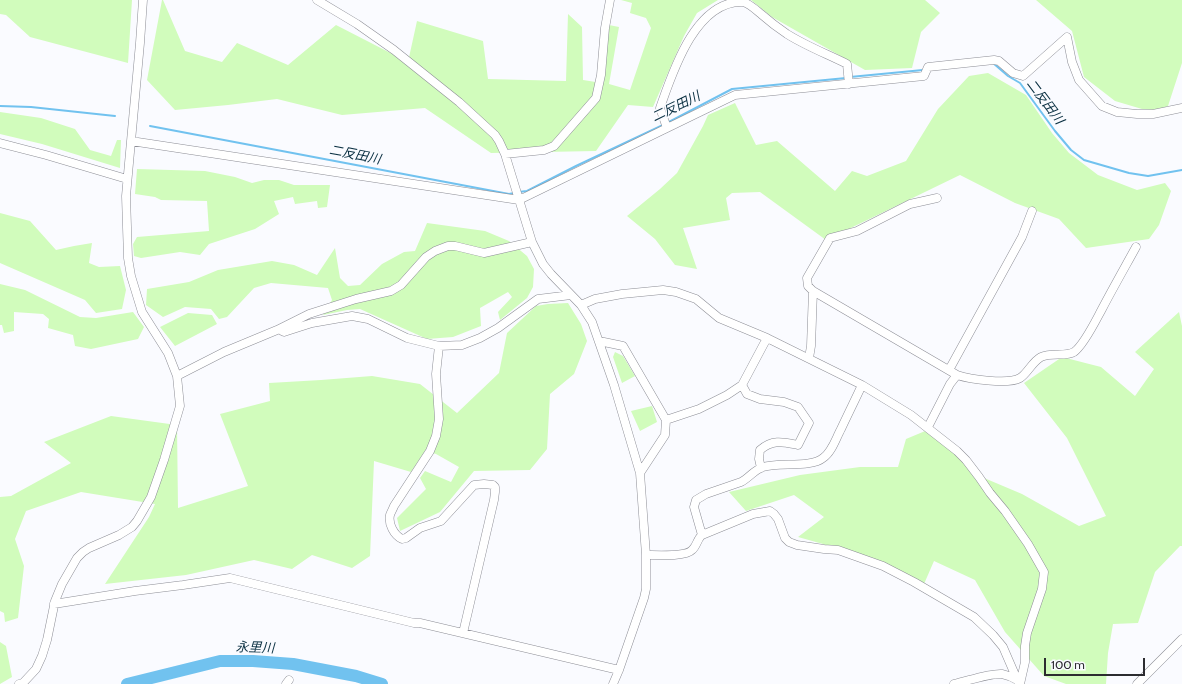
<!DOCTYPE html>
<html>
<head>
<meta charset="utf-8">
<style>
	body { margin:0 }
	#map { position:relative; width:1182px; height:684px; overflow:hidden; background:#fafbff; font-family:Cabin,sans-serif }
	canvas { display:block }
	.scale { position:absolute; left:1044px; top:658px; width:101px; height:18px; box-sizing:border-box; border:2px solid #2c2c30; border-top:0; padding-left:5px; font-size:12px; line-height:14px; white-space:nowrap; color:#2c2c30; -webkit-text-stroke:3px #fafbff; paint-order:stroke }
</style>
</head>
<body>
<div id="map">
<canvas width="1182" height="684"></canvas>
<div class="scale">100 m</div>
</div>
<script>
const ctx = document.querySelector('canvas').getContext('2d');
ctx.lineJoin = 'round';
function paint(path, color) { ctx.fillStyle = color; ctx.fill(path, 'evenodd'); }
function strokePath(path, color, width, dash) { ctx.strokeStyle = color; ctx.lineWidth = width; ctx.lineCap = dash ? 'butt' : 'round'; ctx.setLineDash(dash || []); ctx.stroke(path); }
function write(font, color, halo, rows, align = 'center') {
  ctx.font = font + ' Cabin,"Noto Sans JP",sans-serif'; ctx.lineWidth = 3; ctx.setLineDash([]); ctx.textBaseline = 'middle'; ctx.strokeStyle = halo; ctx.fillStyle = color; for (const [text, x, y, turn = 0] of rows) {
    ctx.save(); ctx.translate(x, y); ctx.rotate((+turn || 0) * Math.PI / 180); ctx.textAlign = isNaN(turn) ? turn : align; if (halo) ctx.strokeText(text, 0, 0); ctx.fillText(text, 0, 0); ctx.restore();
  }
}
const green = new Path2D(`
	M0,0H132L128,63L30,37L6,15L0,14Z
	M162,0H163L185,51L222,62L237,43L288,65L336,25L408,62L417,21L483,41L488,79L566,81L568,14L582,27L583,80L602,83L609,25L619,27L609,84L630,90L651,28L646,18L630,13L632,3L621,0H718L697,13L684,36L653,107L628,105L596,151L491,153L425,108L342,115L277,99L228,105L175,110L147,80Z
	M751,0H925L940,13L921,32L912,68L865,70L772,17Z
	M1036,0H1182V63L1168,106L1158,110L1142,109L1115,101L1084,77L1072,31Z
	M988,73L1026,95L1052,133L1069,153L1098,175L1137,190L1165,183L1171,191L1159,225L1149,239L1086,248L1059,219L1015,203L960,175L826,240L760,192L732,193L726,198L730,220L683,228L697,269L675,265L655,239L627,216L660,189L677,173L703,126L708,115L735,103L756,145L777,141L835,191L852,171L867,176L906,161L938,109L969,76Z
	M0,112L41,118L75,129L90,150L111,156L117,140H121L120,168L42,144L0,134Z
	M137,169L205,171L235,177L252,183L264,180H279L294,185H330L327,207L318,208L317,201L295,204L293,197L274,201L279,214L255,229L209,244L200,255L180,252L141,258L134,256L133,244L137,237L209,231L207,201L161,200L155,197L135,194Z
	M0,213L30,221L56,250L74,246L92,243L89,263L99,267L120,266L126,290L122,309L96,313L85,300L0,263Z
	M427,223L485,231L509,241L527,256L534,269L533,287L527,298L500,320L498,312L512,297L508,292L480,308L481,326L453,337L427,339L360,309L347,310L323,315L332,300L328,288L271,283L254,288L227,317L219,319L211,309L185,307L163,317L146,305L147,289L189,282L218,270L272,261L294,265L317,275L335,248L340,278L348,286L360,285L382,264L404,252L415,251Z
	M0,284L25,290L80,317L96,318L133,312L144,327L138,339L91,349L75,346L73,335L48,328L49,319L43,314L14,312V331L4,333L2,325H0Z
	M568,303L581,324L587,341L574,374L550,394L547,449L530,470L474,471L440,512L400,531L397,518L426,489L420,478L425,471L451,482L459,467L436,454L425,451L411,472L374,461L370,556L352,568L312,555L292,569L254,560L186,575L105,584L149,517L155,504L81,492L26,511L15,539L24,566L18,618L5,622L4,613L0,611V497L11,496L71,463L44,442L111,416L177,425L178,508L248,486L220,414L270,401L269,383L321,380L372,376L420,384L457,413L499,373L507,333L536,306L548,304Z
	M1179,312L1182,326V546H1180L1155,572L1138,623L1113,624L1108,653L1106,684H1066L1044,676L1005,632L975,580L934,561L924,584L823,544L798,537L824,517L794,495L746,511L729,492L800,475L860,467H898L906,439L930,429L977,475L1022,494L1079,526L1106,516L1067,438L1024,383L1062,357L1101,367L1135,396L1154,369L1135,352Z
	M188,313L212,315L217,324L175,346L160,327Z
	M615,352L623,356L635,376L622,383L613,357Z
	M652,406L657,422L640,431L631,411Z
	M0,642L6,646L12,677L0,684Z`);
const stream = new Path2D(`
	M993,63L1008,76L1020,83L1055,131L1071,150L1084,160L1129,173L1148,176L1182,170
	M850,77L923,70
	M0,106L31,107L115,116
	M667,123L732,89L846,78
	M150,126L509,194L514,193
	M518,192L527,191L576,166L663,125`);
const river = new Path2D(`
	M127,684L220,661H253L293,664L356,676L382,684`);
const minor = new Path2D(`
	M317,0L357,24L394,50L459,102L495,135L499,141L505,154L532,242L543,264L551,274L581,305L592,322L614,385L640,473L646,555V589L644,598L619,670L613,684
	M667,128L660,108C672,74 695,0 743,2C750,4 756,10 761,14C769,21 778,28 787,34C806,46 827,54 847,64L849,84
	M131,141L519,200L735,95L924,76L928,67L994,60L999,61L1013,73L1023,76L1067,37L1072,62L1079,80L1102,106L1117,112L1137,114H1153L1182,108
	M0,143L46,155L127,179
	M505,154L544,150L554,146L596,98L601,75L605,28L610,0
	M937,198L910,204L857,231L830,238L807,278L808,286L813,291L957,375C969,379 1008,385 1020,378C1027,374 1032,362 1041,357C1051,352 1066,357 1074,352C1084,345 1096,320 1102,309C1113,288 1125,267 1136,247
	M581,305L595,299L622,294L663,290L676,292L696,299L719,318L767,338L862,385L911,415L957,451L966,460L979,477L990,493L1005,511L1028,544L1044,572L1042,589L1027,633L1025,646V662L1020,684
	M282,331L284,332L312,323L352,316L368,319L407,338L439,346L462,345L480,338L498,328L538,299L571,295
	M599,341L623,346L666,420
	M439,346L436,374L439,419L436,436L430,451L394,506C393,509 391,512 390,515C388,524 394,535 402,539L406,538L420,528L441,521L474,485L484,484L493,485L495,487V492L494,500L463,633
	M809,358L811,346L813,291
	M949,370L1022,237L1032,211
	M177,376L224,352L277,330L309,314L356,299L391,291L401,285L426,257L435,251L448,246H455L484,253L532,242
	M742,385L747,394L760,399L784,402L798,407L809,423L798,445C783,442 773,439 760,450L759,459L761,468
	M928,427L950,384L957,375
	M640,473L665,435L666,420L699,409L727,395L742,385L767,338
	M702,535L694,507L696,500L706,494L741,482C749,478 754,470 763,467C779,462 811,468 823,458C832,452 836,438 841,429C848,414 855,400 862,385
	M646,555C655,555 686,557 692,550C697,546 697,539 702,535L753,514L770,511L774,514L778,519L785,538L789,542L797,545L824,549L838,550L883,566L914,582L974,617L993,635L1003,647L1019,684
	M54,604L135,591L183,585L230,578L414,623H420L619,670
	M19,684L23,683L36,669L42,656L47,640L55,601L62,584L77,558L83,552L89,548L119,535L132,527L137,521L151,497L164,460L180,406L177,376L168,353L142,312L131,276L128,258L126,196L131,141L140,43L143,0
	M286,684L289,680
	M954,684C968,681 989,673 1002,674C1007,675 1012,677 1017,680
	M1137,684L1182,639`);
const waterNames = [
	["二反田川",1045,102,53],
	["二反田川",676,107,-26],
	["二反田川",355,155,11],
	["永里川",255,648,2]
];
paint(green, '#d1fcbc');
strokePath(stream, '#71c2ef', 2);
strokePath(river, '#71c2ef', 12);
strokePath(minor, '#8d8e96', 9);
strokePath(minor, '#fff', 8);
write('italic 13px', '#082e40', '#fafbff', waterNames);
</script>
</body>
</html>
